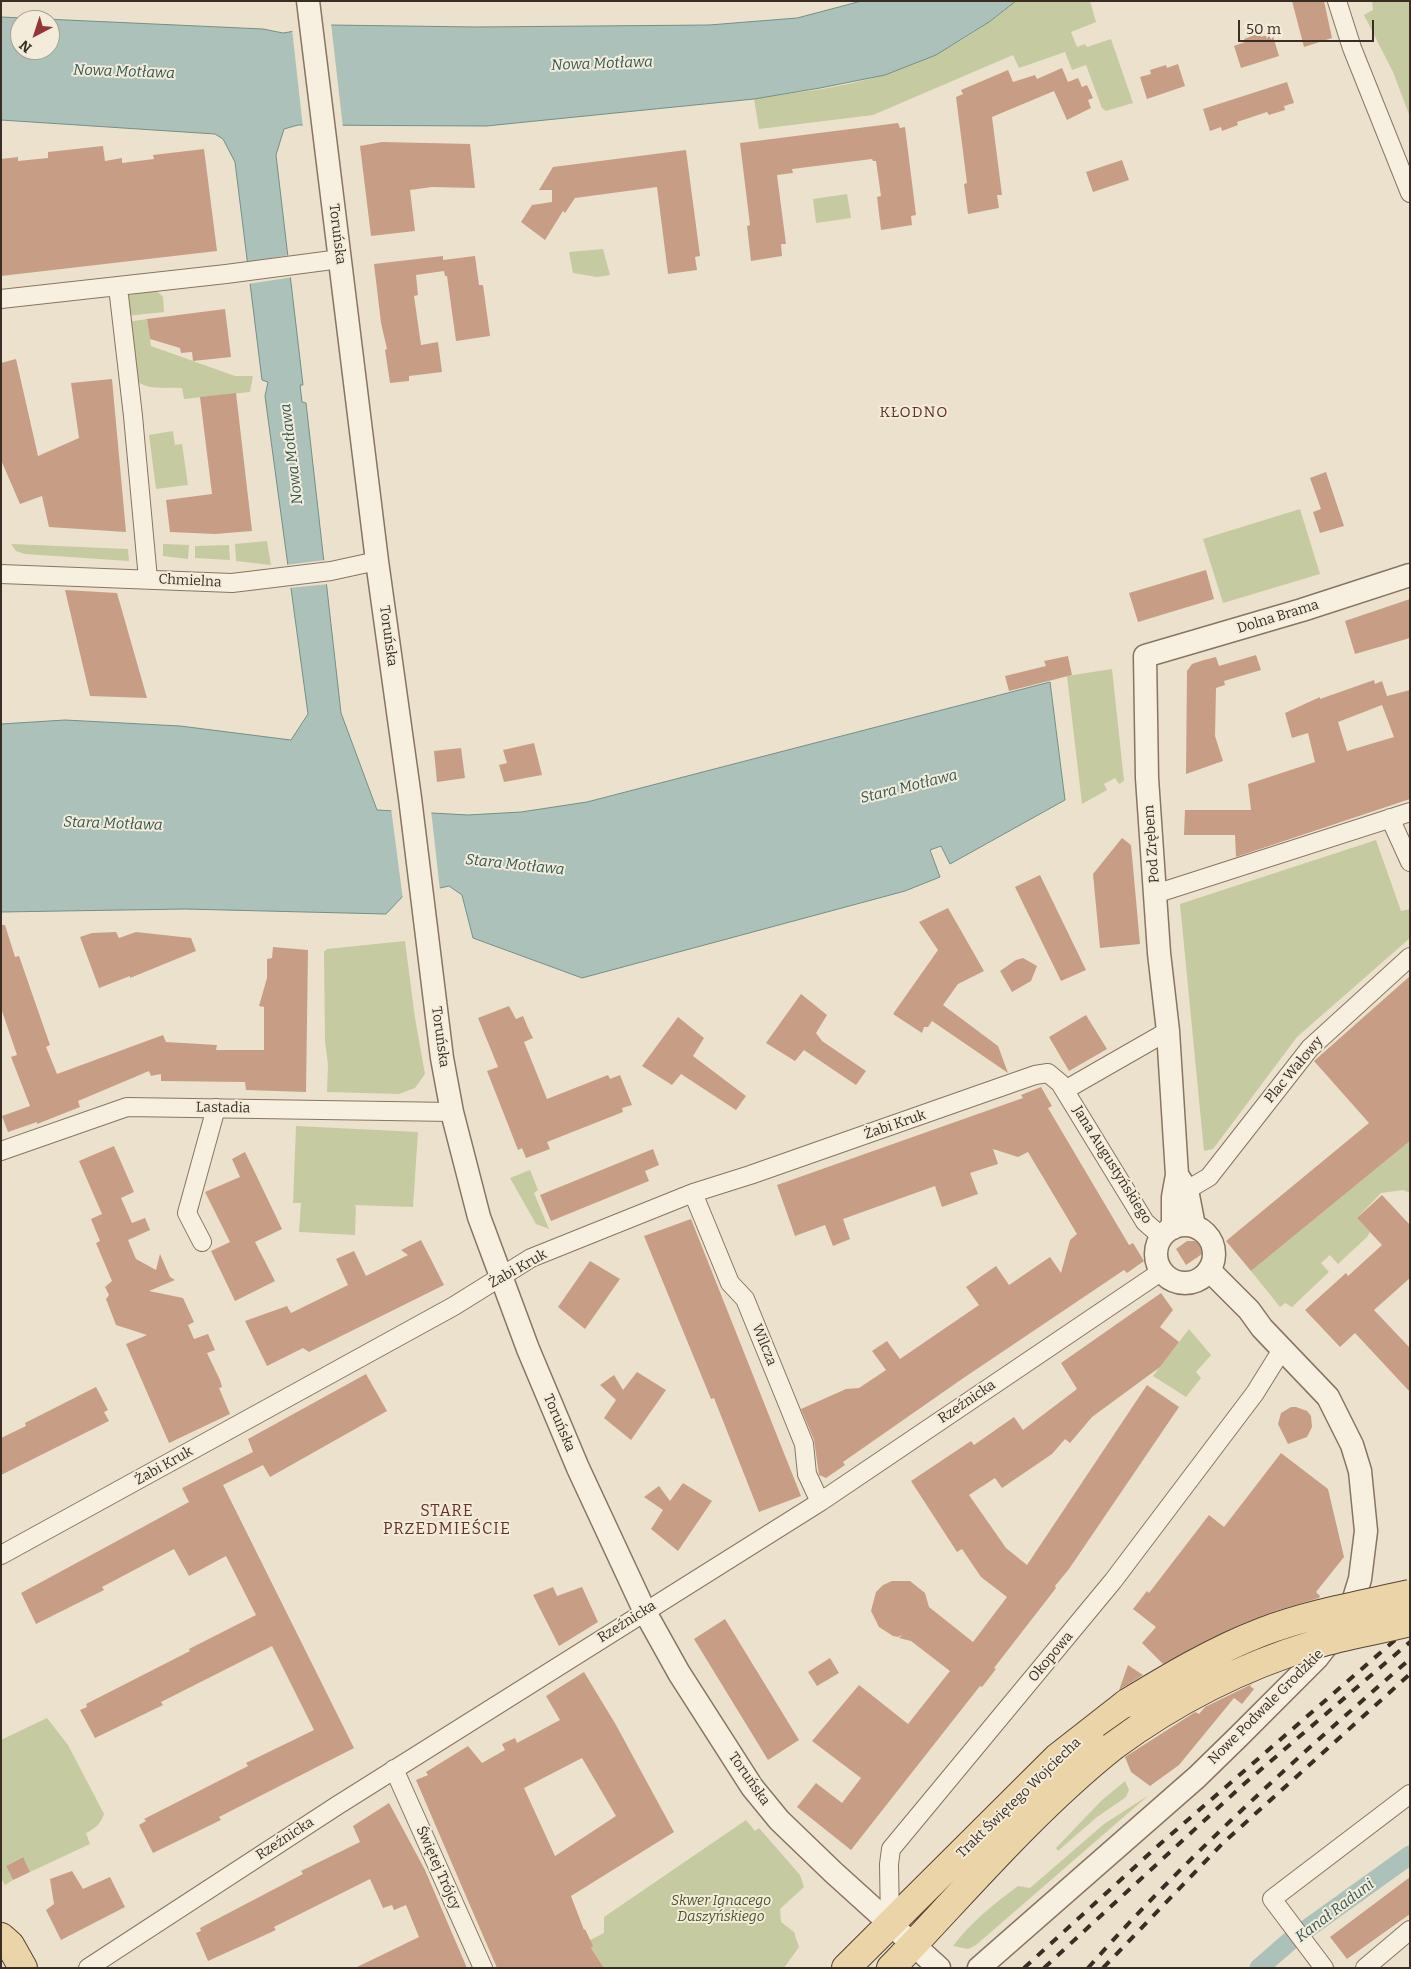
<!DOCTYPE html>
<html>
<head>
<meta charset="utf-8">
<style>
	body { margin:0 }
	#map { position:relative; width:1411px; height:1969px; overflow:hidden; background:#ece1cc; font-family:Bitter,serif }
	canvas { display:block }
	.frame { position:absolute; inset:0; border:2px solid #3a2d23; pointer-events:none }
	.north { position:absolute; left:10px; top:10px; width:50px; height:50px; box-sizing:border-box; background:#f4ecdb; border:1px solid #aaa091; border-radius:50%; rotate:220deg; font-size:14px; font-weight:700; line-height:20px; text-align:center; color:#3a2d23 }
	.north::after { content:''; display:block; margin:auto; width:18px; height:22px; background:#933539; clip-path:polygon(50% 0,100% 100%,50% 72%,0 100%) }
	.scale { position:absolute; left:1238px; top:20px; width:136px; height:22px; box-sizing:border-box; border:2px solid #3a2d23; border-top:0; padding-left:6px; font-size:15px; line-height:18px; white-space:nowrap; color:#3a2d23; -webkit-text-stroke:4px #f4ecdb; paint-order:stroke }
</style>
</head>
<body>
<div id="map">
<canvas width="1411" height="1969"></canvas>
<div class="frame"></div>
<div class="north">N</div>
<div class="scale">50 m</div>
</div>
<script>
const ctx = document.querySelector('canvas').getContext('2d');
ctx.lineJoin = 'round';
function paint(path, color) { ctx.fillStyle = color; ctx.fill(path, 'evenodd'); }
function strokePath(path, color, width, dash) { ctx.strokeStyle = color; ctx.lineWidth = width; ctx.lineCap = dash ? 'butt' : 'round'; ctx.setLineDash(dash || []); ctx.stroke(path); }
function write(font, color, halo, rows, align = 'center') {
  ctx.font = font + ' Bitter,serif'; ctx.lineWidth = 4; ctx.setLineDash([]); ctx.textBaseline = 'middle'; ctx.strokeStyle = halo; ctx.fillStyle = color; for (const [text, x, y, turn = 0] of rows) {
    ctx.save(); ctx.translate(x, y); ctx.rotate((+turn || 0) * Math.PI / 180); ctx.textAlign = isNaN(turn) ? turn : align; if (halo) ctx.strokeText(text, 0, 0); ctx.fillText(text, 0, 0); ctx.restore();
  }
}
const green = new Path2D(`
	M1016,1H1090L1096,22L1071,32L1077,47L1085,44L1087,47L1111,39L1133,103L1106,111L1102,108L1086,65L1072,70L1065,52L1019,68L1013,55L873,115L759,129L754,99C797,92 844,88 886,74C933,59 978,33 1016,1Z
	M1372,1H1410V117L1393,72L1364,15L1373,10Z
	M847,194L851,218L816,223L813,199Z
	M603,249L610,275L597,277L573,273L569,252Z
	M156,290L163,297L164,312L127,316L128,295Z
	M147,319L151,346L235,376H253L250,392L184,399L182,388C167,387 145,391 135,379L127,322Z
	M173,431L175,445L182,444L188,485L156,489L149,435Z
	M1300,509L1320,574L1223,603L1203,539Z
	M267,541L271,565L236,561L235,544Z
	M11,544L128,549L129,561L25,554L16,551Z
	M163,544L189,545L188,559L163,556Z
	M229,545L230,560L195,558V546Z
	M1112,669L1124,781L1119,784L1115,778L1104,784L1107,790L1082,804L1067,676Z
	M1376,840L1401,911L1410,909V938L1297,1037L1213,1149L1204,1151L1180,904Z
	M405,941L415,1018L425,1074L415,1088L399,1094L327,1092L328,1065L325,1042L324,952L327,949Z
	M296,1126L418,1132L413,1207L354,1205L356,1206L355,1235L299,1232L301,1203H293Z
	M1410,1141V1193L1403,1190L1381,1193L1357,1218L1370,1232L1367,1237L1338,1264L1330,1255L1321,1263L1329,1272L1292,1307L1285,1303L1280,1307L1251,1271Z
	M530,1170L538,1190L534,1193L549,1229L536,1224L510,1178Z
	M1189,1329L1211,1355L1196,1372L1201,1378L1186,1397L1153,1376Z
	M47,1718L68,1745L104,1814C101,1823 95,1829 86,1833L90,1844L30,1872L22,1857L6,1866L13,1880L5,1885L1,1878V1740Z
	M1125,1781L1129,1790L1126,1797L1097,1817L1058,1851L1056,1848L1101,1801Z
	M1149,1795L976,1945L968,1949L953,1946C971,1922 994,1904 1018,1886L1030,1888L1104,1824Z
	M746,1820L755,1831L759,1828L800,1875L804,1887L780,1909L781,1922L794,1932L799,1947L784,1968H604L591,1948L590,1940L604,1933V1917Z`);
const water = new Path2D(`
	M862,1H1016L989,22L936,55L885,75L820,88L754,99L486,126L298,125L284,129L276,155L303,385H300L302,402L306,403L341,713L377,810L468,815L521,812L587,802L1050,682L1065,800L950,864L941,846L930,850L940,877L905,891L582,978L473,938L462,895L449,886L403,896L386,914L185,909L1,912V724L65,720L180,726L291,740L308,714L265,396L268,382L262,380L235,162L223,139L215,134L1,120V17L263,29L283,33L331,25L476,27L709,25L797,18ZM20,20H50V50H20Z`);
const pier = new Path2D(`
	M331,23L343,128H303L292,29Z
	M291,255L293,277L248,284L245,262Z
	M326,560L329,584L288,588L285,565Z
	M391,808L431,810L440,890L403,900Z`);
const canal = new Path2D(`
	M1259,1968L1290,1941L1410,1855`);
const building = new Path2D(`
	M1292,1H1324L1332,38L1304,47Z
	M1260,33L1261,37L1272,33L1279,56L1241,68L1234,46L1245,42L1244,39Z
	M1178,64L1185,86L1147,99L1140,77L1151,74L1150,70L1166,65L1167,68Z
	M1062,68L1068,82L1078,78L1082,87L1087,85L1093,98L1088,100L1091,108L1067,120L1054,91L992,117L1002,195H997L999,208L968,214L964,184L967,183L956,97L963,94L961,90L1008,70L1013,82L1035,75L1037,79Z
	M1287,82L1294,103L1284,106L1285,110L1269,115L1267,112L1237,122L1238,125L1222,131L1221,127L1210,131L1203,109Z
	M898,123L900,128L905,127L916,215L911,216L912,225L881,230L877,197L881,196L876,161H873L872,159L792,169L793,173L777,175L786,244H781L782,256L751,261L747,226L750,225L740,143Z
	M382,142L470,144L475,188L432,187L410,190L415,231L371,236L360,146Z
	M103,146L105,161L122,158V163L154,159L153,155L204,149L217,251L1,276V159L18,157V161L48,158V152Z
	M686,150L700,256L695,257L697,270L668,274L657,187L575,198L565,213L563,211L545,240L521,222L532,205L552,202V190H539L553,167Z
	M1122,160L1129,180L1093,192L1086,172Z
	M443,256V260L475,256L479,285H483L490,336L456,341L447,276H445L444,271L416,275L418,295L414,296L421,345L438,342L442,372L409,376V381L390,383L385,350L387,349L381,323L374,264Z
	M225,309L231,357L193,361L192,352L181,353L180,348L150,339L147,319Z
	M16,359L38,456L79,438L71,383L112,379L126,532L49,527L42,496L20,504L1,460V363Z
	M236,393L252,531L215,534L170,532L166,500L212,494L200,397Z
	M1326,472L1344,526L1320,533L1313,512L1321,509L1310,478Z
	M1206,570L1214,599L1138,622L1129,593Z
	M65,590L117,593L147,698L90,696Z
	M1410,599V638L1355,654L1345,621Z
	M1256,655L1261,670L1224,681L1225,685L1216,688L1215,736L1223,761L1186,774L1187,671L1192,664L1204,660L1216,657L1219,666Z
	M1068,656L1072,675L1009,691L1005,676L1046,666L1044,661Z
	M1374,680L1375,684L1382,681L1387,696L1410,690V799L1236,857L1235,835H1184L1185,810H1251L1248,784L1315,762L1308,733L1292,738L1285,713L1320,697V699ZM1382,705L1394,737L1347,751L1338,722Z
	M534,743L542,775L504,782L499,765L507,763L503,750Z
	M461,748L465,778L437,782L434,751Z
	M1122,838L1131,845L1140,944L1100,948L1093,874Z
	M1040,875L1086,970L1061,981L1015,887Z
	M948,908L984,971L958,984L943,1005L998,1046L1008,1073L932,1021L928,1027H924L922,1033L893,1014L938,950L919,922Z
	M1,925H5L15,957L19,956L50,1045L46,1047L57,1074L163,1035L166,1042L217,1045L216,1050H264V1007L259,1006L267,978V959L272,958L273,947L308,950L306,1092L246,1090L245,1082L161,1081V1074L151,1076L149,1071L78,1101L80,1107L37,1124V1122L8,1132L2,1116L30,1106L11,1057L17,1055L1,1008Z
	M116,932L119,938L136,932L191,938L196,951L130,978V976L99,988L80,937L92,933Z
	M1023,958L1037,966L1031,981L1012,992L1000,971L1016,960Z
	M1410,976V1141L1251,1271L1226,1241L1369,1123L1314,1061Z
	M801,994L827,1015L816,1033L822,1041L866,1071L856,1085L804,1050L795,1061L766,1043Z
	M509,1006L516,1019L523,1016L528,1028L533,1038L524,1042L547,1099L608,1075L610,1079L620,1075L632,1105L622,1108L623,1112L547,1142L550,1149L526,1158L522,1148L518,1150L487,1071L498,1067L478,1018Z
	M1086,1015L1107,1049L1069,1071L1049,1037Z
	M678,1017L704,1038L693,1056L746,1096L736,1110L681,1074L672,1085L642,1066Z
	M1041,1087L1052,1106L1048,1108L1129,1245L1133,1243L1144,1261L1127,1273L1124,1270L962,1379L843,1462L845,1465L826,1478L819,1475L814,1440L801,1409L846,1389L859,1388L886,1370L872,1351L887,1341L900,1359L979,1305L966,1287L996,1266L1009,1285L1050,1257L1061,1273L1070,1240L1077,1234L1028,1152L1018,1157L993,1149L998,1164L970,1173L978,1194L942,1207L935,1186L843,1219L850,1239L833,1246L825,1225L795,1236L777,1185L1023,1098L1021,1095Z
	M114,1146L134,1192L121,1198L132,1223L145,1218L150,1230L128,1240L136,1259L156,1270L160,1254L170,1277L175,1280L149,1291L183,1298L194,1322L188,1325L194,1339L208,1334L215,1350L207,1353L220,1380L222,1387L219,1388L230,1414L169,1443L126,1344L147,1335L116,1325L106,1299L109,1295L105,1287L112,1281L96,1243L100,1241L91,1219L102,1214L79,1161Z
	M653,1149L659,1165L645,1171L649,1181L551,1221L540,1195Z
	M245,1152L282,1229L255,1242L275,1281L235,1301L211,1251L230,1242L205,1192L240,1177L232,1159Z
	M1382,1195L1410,1225V1278L1374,1310L1410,1348V1392L1355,1333L1340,1347L1305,1310L1346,1273L1348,1276L1382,1245L1357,1218Z
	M691,1219L801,1496L759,1512L714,1398L711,1399L644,1236Z
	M421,1240L444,1285L309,1352L303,1348L267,1366L245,1321L287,1306L291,1313L348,1285L336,1259L354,1251L366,1276L408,1255L401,1250Z
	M1187,1241H1195L1202,1246V1254L1186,1265L1176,1249Z
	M590,1261L620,1279L585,1329L558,1307Z
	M1161,1293L1173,1310L1160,1327L1179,1342L1160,1367L1092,1417L1070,1443L1065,1439L1052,1454L1002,1488L995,1478L969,1495L1006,1548L1027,1565L1147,1385L1179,1407L1069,1569L1055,1586L1056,1588L994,1668L996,1669L982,1687L980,1686L851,1850L797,1807L816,1783L842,1803L861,1778L812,1741L859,1685L908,1724L950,1671L911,1641L899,1638L902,1635L898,1637L893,1636L879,1627L871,1611L876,1592L883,1585L892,1581H910L925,1593L929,1607L973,1642L1007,1597L981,1577L962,1549L957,1552L911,1481L971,1441L974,1445L1014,1417L1023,1430L1077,1389L1061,1363Z
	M637,1372L666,1390L631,1440L604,1418L616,1400L600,1385L614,1375L623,1390Z
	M366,1374L387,1411L270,1477L263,1465L223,1485L354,1748L219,1817L221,1820L153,1853L139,1825L146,1821L144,1819L248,1766L246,1763L314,1730L272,1646L161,1702L163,1705L95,1738L80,1710L87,1707L86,1704L190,1651L189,1649L256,1615L226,1556L189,1576L174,1549L102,1587L104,1590L36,1624L21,1593L189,1502L182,1488L253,1452L248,1439Z
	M96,1387L108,1410L104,1412L109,1421L1,1475V1438L26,1426L25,1423Z
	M1291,1407H1296L1307,1411L1311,1416L1312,1427L1307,1437L1288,1444L1278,1424L1281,1413Z
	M1281,1453L1328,1489L1344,1557L1316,1592L1320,1596L1319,1598L1275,1611L1239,1625L1163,1664L1142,1643L1156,1627L1133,1609L1147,1591L1149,1593L1209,1515L1224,1527Z
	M683,1483L712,1501L678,1551L651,1529L663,1510L644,1497L659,1486L670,1501Z
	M553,1587L557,1596L582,1587L598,1622L559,1646L533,1595Z
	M725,1619L799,1740L768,1760L694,1639Z
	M830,1658L839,1673L817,1686L808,1672Z
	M1128,1665L1143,1675L1119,1690Z
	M584,1672L616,1725L674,1832L571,1896L584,1930L585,1929L593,1946L591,1948L604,1968H497L416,1780L428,1775L426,1772L468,1746L482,1763L505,1750L502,1744L515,1738L517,1743L560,1720L546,1696ZM582,1758L616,1816L555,1856L524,1788Z
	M1252,1684L1250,1686L1254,1689L1242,1704L1234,1698L1179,1765L1150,1786L1131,1772L1125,1757L1192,1714L1195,1712L1199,1714L1205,1707Z
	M389,1803L425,1870L467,1968H355L419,1937L406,1905L394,1910L392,1905L383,1908L370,1879L274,1927L276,1930L208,1961L196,1933L201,1931L200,1928L303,1874L301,1871L360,1842L353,1826Z
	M23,1857L30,1872L13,1880L6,1866Z
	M72,1871L83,1889L110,1877L125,1907L61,1940L46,1910L54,1904L50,1879Z
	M1410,1877V1914L1347,1959L1330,1937Z`);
const minor = new Path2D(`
	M1337,1L1352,48L1410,193
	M118,287L133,416L148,579
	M1,299L226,274L340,259
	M1,574L232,583L331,571L377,561
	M1390,818L1410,862
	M1155,894L1410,812
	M1065,1090L1168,1031
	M1,1151L127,1107L452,1112
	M1187,1190L1209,1177L1310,1048L1410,957
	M693,1193L730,1283L745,1299L787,1402L804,1444L807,1474L820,1502
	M202,1242L187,1213L216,1108
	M1,1555L454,1306L531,1258L693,1193L750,1175L1035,1075L1048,1073L1060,1083L1145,1222L1162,1237
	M394,1769L483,1968
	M890,1924L889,1864L891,1849L1113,1581L1255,1393L1283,1348
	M88,1968L338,1805L820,1502L1162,1271
	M1324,1968L1272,1899L1410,1794
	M1365,1968L1410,1930`);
const tertiary = new Path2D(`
	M308,1L377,561L410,798L442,1058L452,1112L479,1217L528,1349L578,1468L645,1612L679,1673L752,1787L779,1820L833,1872L939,1968
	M1177,1175L1187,1190L1194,1226
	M1156 1254a29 29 0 1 1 58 0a29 29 0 1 1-58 0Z
	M1173,1228V1197L1177,1175L1168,1031L1159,953L1147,778L1145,656L1302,610L1410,575
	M979,1968L1197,1777L1239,1736L1317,1658L1340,1628L1352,1605L1360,1579L1366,1531L1360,1471L1352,1445L1328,1397L1262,1328L1249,1310L1209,1270`);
const primary = new Path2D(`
	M1,1937L10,1945L23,1968
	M846,1968L1058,1757L1127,1703
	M891,1968C963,1893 1031,1812 1112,1747`);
const rail = new Path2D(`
	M1024,1968L1160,1844L1410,1627
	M1044,1968L1244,1784L1410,1642
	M1088,1968C1187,1856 1297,1757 1410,1659
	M1103,1968L1223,1843L1410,1674`);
const primaryBridge = new Path2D(`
	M1127,1703C1170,1677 1215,1650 1262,1632C1309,1614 1361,1605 1410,1594
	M1112,1747C1174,1701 1243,1666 1316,1644C1347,1635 1379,1630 1410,1622`);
const streetNames = [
	["Toruńska",337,234,83],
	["Chmielna",190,581,3],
	["Dolna Brama",1278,617,-17],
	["Toruńska",388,636,82],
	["Pod Zrębem",1152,844,-94],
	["Toruńska",440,1037,82],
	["Plac Wałowy",1294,1070,-50],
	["Lastadia",223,1108,1],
	["Żabi Kruk",895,1125,-19],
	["Jana Augustyńskiego",1112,1165,58],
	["Żabi Kruk",518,1269,-29],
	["Wilcza",764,1345,68],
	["Rzeźnicka",967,1402,-34],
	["Toruńska",559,1423,67],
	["Żabi Kruk",164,1466,-29],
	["Rzeźnicka",627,1622,-32],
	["Okopowa",1051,1657,-50],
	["Nowe Podwale Grodzkie",1266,1707,-45],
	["Toruńska",749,1779,55],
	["Trakt Świętego Wojciecha",1019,1798,-44],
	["Rzeźnicka",285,1839,-33],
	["Świętej Trójcy",438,1868,66]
];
const parkNames = [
	["Skwer Ignacego",721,1901],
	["Daszyńskiego",721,1917]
];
const waterNames = [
	["Nowa Motława",602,64,-2],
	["Nowa Motława",124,72,2],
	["Nowa Motława",292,454,-97],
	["Stara Motława",909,787,-14],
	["Stara Motława",113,824,2],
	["Stara Motława",515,865,6],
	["Kanał Raduni",1335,1911,-37]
];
const neighbourhoodNames = [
	["KŁODNO",914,413]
];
const quarterNames = [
	["STARE",447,1512],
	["PRZEDMIEŚCIE",447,1530]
];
paint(green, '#c6caa0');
paint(water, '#acc1ba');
strokePath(water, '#738f87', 1);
paint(pier, '#ece1cc');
strokePath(canal, '#acc1ba', 19);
paint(building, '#c79e85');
strokePath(minor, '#887561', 20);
strokePath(tertiary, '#887561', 25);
strokePath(primary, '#574334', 30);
strokePath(minor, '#f7efdf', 18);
strokePath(tertiary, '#f7efdf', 22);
strokePath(primary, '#ebd4a8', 28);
strokePath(rail, '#3a2d23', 4, [9, 9]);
strokePath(primaryBridge, '#574334', 30, []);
strokePath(primaryBridge, '#ebd4a8', 28);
write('14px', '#3a2d23', '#f4ecdb', streetNames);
write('italic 14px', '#4c552b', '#f4ecdb', parkNames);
write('italic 15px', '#345855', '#f4ecdb', waterNames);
ctx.letterSpacing = '1px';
write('15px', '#633126', '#f4ecdb', neighbourhoodNames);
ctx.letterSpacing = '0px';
ctx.letterSpacing = '1px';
write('16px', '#633126', '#f4ecdb', quarterNames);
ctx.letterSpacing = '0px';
</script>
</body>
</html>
